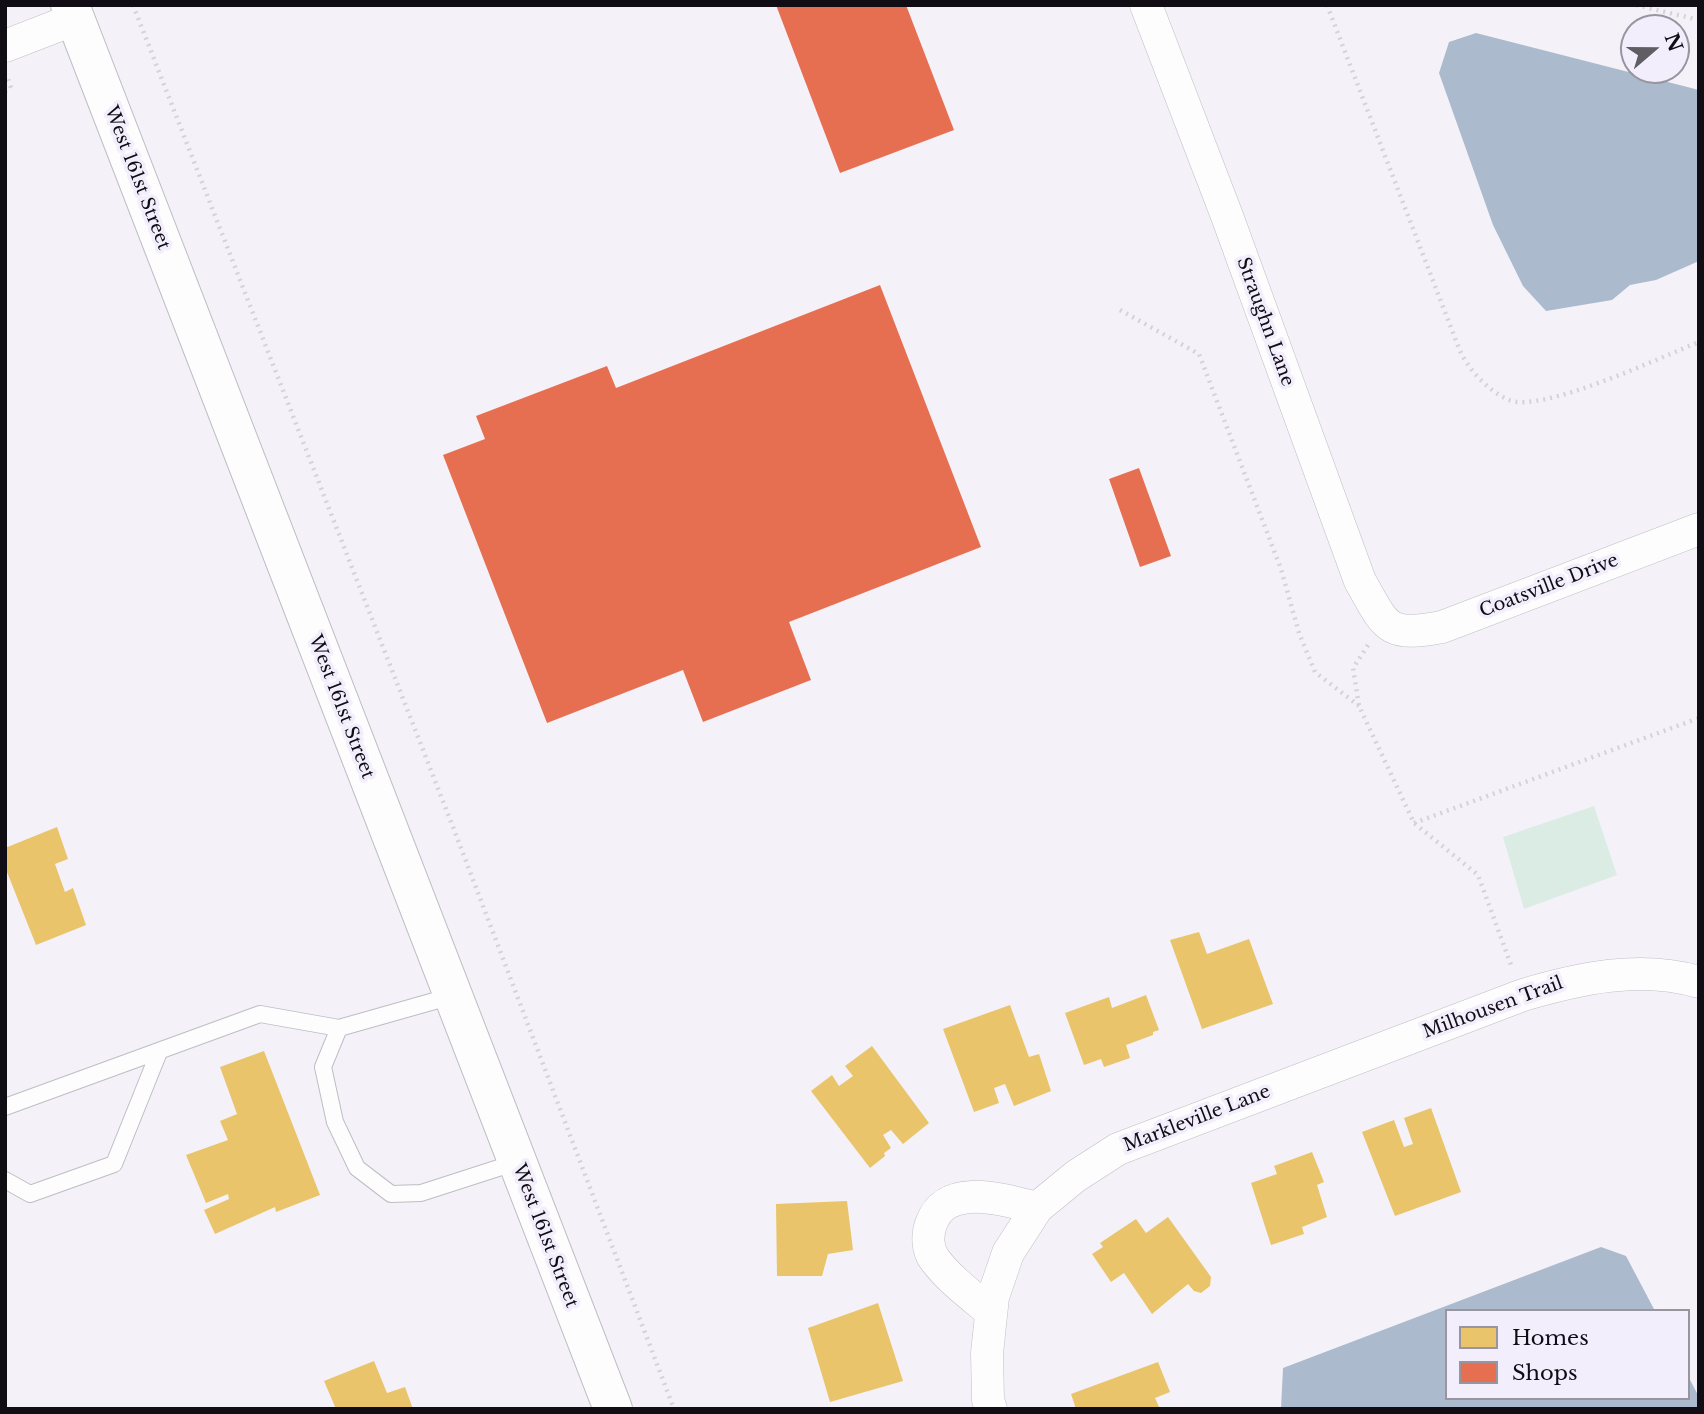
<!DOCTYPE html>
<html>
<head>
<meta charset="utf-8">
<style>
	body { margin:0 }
	#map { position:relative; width:1704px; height:1414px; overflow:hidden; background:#f4f2f8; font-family:"Libre Baskerville",serif }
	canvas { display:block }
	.frame { position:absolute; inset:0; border:7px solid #100d15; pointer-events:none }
	.legend { position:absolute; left:1445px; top:1309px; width:245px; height:91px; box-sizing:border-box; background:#f3eefc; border:2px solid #9894a0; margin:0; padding:9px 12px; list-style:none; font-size:21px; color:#100d15 }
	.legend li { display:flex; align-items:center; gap:14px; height:35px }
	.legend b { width:35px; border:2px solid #9894a0 }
	.north { position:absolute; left:1620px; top:14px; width:70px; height:70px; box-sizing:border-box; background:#f3eefc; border:2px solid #9894a0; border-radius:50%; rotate:70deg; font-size:19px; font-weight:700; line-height:28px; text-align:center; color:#100d15 }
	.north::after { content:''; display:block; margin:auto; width:24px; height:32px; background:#605d64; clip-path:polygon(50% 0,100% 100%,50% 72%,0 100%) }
</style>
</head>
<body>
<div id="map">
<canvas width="1704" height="1414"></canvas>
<div class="frame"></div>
<ul class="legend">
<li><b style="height:19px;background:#e9c46a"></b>Homes</li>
<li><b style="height:19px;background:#e76f51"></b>Shops</li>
</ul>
<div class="north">N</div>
</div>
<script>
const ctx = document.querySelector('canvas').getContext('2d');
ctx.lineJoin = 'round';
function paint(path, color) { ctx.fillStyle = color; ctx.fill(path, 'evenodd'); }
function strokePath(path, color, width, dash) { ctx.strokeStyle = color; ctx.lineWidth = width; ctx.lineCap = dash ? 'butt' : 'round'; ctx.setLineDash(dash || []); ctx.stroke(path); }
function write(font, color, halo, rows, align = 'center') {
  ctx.font = font + ' "Libre Baskerville",serif'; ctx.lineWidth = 7; ctx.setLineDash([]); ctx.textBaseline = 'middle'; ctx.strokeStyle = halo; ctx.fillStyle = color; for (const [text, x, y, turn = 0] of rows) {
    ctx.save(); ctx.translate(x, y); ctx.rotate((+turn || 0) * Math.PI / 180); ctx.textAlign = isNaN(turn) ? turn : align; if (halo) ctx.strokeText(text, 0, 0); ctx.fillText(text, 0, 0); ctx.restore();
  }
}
const green = new Path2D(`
	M1594,806L1617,875L1524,909L1503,837Z`);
const water = new Path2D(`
	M1476,33L1699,90V261L1656,280L1630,285L1612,300L1546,311L1523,286L1493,225L1439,73L1449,42Z
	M1601,1247L1626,1256L1655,1311H1447V1398H1688V1376L1699,1397V1409H1281L1283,1368Z`);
const homes = new Path2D(`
	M57,827L68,859L55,864L65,892L73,888L86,925L36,945L5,867V848Z
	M1199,932L1207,954L1249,939L1273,1004L1202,1029L1170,940Z
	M1146,995L1159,1030L1153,1032V1035L1126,1045L1130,1058L1104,1067L1101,1059L1084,1065L1065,1013L1109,997L1112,1008Z
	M1010,1005L1029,1057L1039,1054L1051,1091L1014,1106L1005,1084L994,1088L999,1103L974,1112L943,1029Z
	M872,1046L929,1123L903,1144L891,1130L883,1135L891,1148L884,1153L885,1156L870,1168L811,1091L832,1075L839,1086L853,1076L845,1066Z
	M264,1051L320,1195L276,1212L275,1207L215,1234L204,1210L229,1199L228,1194L206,1203L186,1155L228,1140L220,1121L237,1114L220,1067Z
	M1431,1108L1461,1192L1395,1216L1362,1132L1394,1120L1404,1147L1413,1144L1404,1118Z
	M1312,1152L1324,1182L1317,1185L1327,1217L1302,1227L1304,1234L1271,1245L1251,1183L1277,1174L1274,1166Z
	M847,1201L853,1250L828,1254L822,1276H777L776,1204Z
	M1168,1217L1211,1277L1210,1286L1201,1293L1194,1291L1188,1284L1152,1314L1124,1273L1111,1282L1092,1254L1103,1247L1100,1243L1136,1219L1146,1233Z
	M878,1303L903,1381L830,1402L808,1328Z
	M374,1361L387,1393L405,1387L413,1409H336L324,1381Z
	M1158,1362L1170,1392L1155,1398L1160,1409H1076L1071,1394Z`);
const shops = new Path2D(`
	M776,5H906L954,130L840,173Z
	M880,285L981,547L789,622L811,680L703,722L683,670L547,723L443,455L485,439L476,416L607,366L616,388Z
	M1139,468L1171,556L1140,567L1109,479Z`);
const path = new Path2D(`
	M133,5L453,827L674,1409
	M1327,5L1460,351C1469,370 1488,391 1509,400C1541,414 1663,356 1699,342
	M1636,5L1699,20
	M5,91L11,88L7,76
	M1120,310L1199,354L1281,569L1299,633L1315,672L1359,706
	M1368,645L1353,668L1359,706L1414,823L1478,875L1511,965
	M1414,823L1699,718`);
const lane = new Path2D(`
	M339,1028L323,1067L335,1122L357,1168L391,1194L421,1193L517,1162
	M5,1107L260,1014L339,1028L452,996
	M5,1180L30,1194L114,1164L159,1052`);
const street = new Path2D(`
	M1146,5L1227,216L1360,581C1386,626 1385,638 1442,627L1699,529
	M5,46L75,19
	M991,1312C972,1296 950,1280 935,1260C927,1250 927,1235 931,1224C946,1181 1004,1200 1037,1208
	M991,1409L988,1400L987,1353L993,1297L1008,1253L1037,1208L1076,1176L1118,1149L1523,995C1580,978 1640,965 1699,982`);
const secondary = new Path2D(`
	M70,5L613,1409`);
const streetNames = [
	["West 161st Street",137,178,69],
	["Straughn Lane",1265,322,70],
	["Coatsville Drive",1549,586,-21],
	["West 161st Street",341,707,69],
	["Milhousen Trail",1493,1008,-20],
	["Markleville Lane",1197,1119,-21],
	["West 161st Street",545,1236,69]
];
paint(green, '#dbece5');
paint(water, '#abbacd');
paint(homes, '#e9c46a');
paint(shops, '#e76f51');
strokePath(lane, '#bfbdc4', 18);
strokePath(street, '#bfbdc4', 33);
strokePath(secondary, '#bfbdc4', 40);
strokePath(path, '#d4d3d6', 4.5, [2, 5]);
strokePath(lane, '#fdfdfe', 16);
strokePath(street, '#fdfdfe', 32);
strokePath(secondary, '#fdfdfe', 38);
write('18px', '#100d15', '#f3eefc', streetNames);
</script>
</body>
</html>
